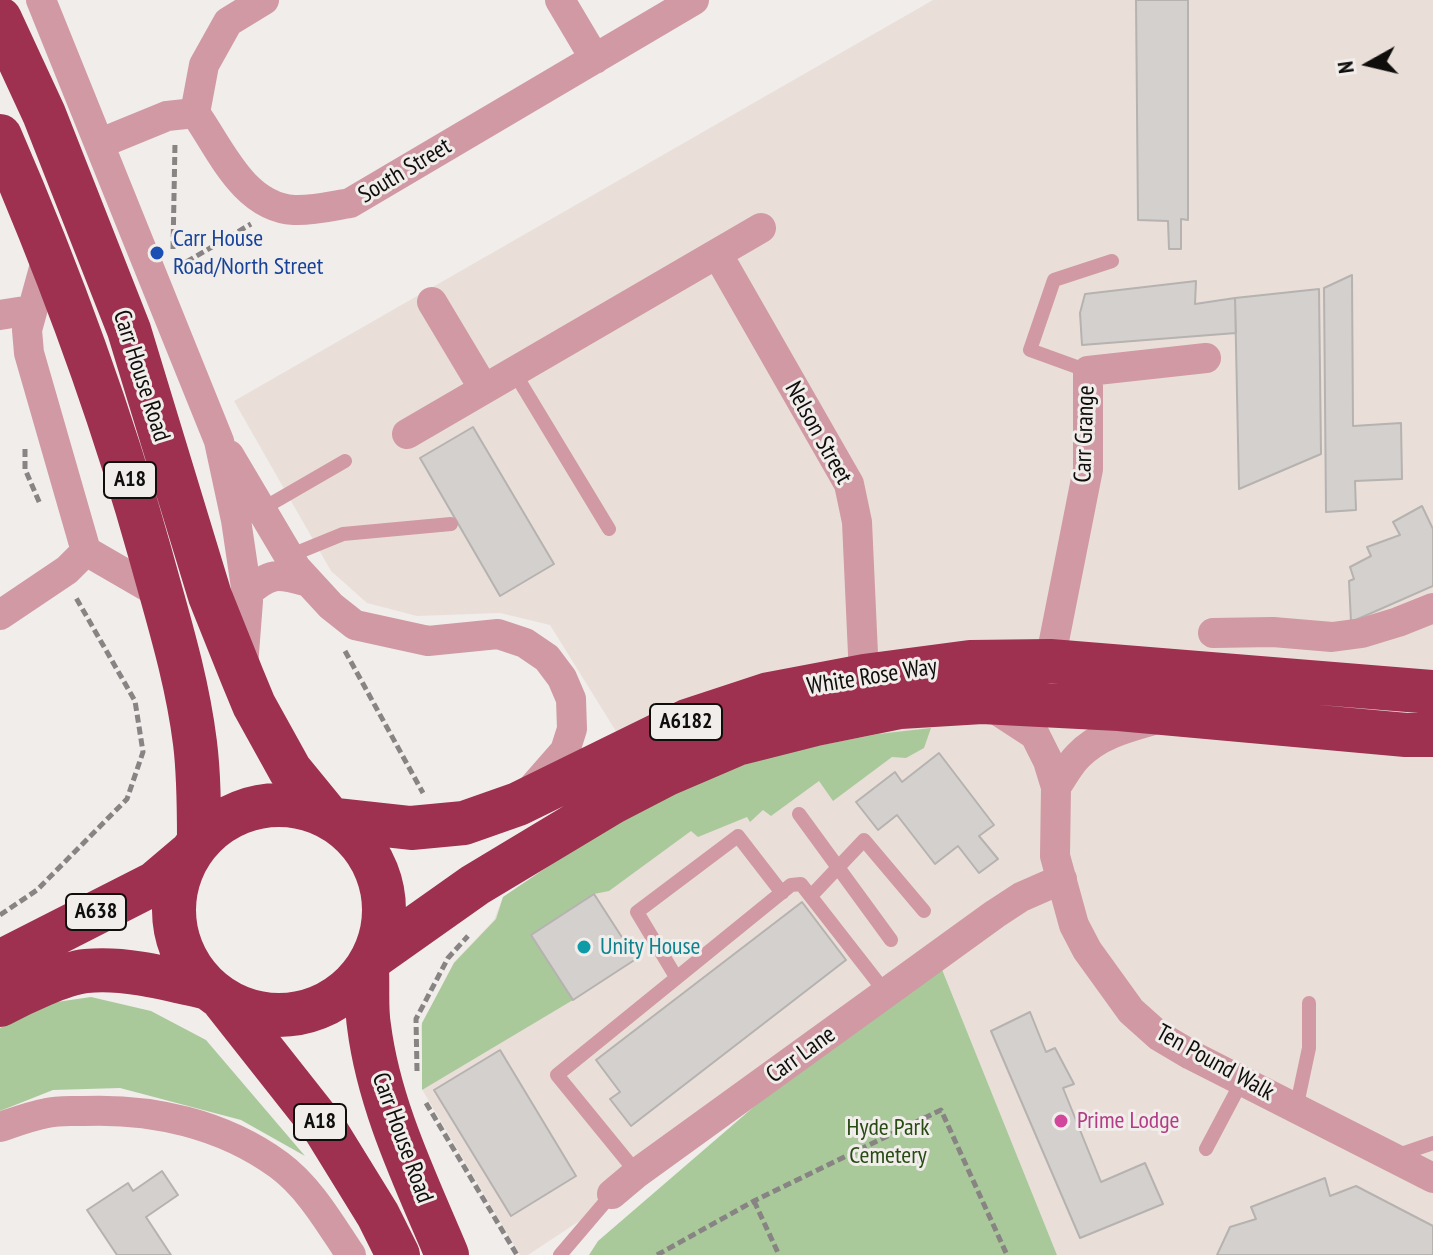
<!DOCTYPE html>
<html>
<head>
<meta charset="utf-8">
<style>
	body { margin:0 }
	#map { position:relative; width:1433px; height:1255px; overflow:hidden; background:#f1edeb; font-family:"PT Sans Narrow",sans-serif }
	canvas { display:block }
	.north { position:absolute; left:1329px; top:24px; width:80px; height:80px; -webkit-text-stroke:6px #f1edeb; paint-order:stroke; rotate:262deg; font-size:22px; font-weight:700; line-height:32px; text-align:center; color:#0f0e0d }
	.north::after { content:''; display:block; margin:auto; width:28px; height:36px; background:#0f0e0d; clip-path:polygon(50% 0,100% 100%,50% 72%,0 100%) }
</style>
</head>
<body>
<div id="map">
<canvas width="1433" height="1255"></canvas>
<div class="north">N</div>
</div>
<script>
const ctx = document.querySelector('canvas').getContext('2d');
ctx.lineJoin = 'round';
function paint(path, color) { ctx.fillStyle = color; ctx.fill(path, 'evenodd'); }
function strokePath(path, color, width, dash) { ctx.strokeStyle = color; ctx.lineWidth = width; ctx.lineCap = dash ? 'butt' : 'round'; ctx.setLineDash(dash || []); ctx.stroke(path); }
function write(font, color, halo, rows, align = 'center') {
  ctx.font = font + ' "PT Sans Narrow",sans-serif'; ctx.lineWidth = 6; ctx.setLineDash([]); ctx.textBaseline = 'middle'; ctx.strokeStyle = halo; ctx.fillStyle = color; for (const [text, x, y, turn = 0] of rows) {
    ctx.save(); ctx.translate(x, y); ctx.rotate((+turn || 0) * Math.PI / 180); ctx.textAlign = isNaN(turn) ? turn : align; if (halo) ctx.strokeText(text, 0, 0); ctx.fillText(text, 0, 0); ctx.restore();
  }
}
const built = new Path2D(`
	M933,0H1433V1255H1057L937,957L643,1179L528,1255H520L423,1091L421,1026L454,962L494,920L503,897L588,839L617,733L550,625L500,613L417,616L367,603L331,571L234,401Z`);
const green = new Path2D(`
	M931,728L924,748L906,758L892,757L833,801L819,781L771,816L763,810L750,822L747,817L698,837L691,831L609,891L594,894L532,935L573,1000L422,1090V1023L454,963L496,919L503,897L590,838L692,780L791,751L878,734Z
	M937,957L1057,1255H589L598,1241L886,993Z
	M91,997L151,1011L206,1040L305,1156L241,1120L120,1088L53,1090L0,1111V1028L36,1005Z`);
const building = new Path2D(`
	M1136,0H1188V220L1181,219V249H1169L1168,221L1138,220Z
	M1352,275L1353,426L1401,423L1402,479L1355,481L1356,510L1326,512L1324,288Z
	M1196,281L1195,304L1235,298L1236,333L1082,345L1080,313L1085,294Z
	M1319,289L1321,454L1239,489L1235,298Z
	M473,427L554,564L500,596L420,458Z
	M1422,506L1433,529V586L1351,622L1349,581L1354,579L1350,567L1371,556L1367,547L1400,535L1393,522Z
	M939,753L994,825L979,836L998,859L979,873L958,846L935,864L897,815L878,830L856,802L895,772L902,782Z
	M594,894L636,959L573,1000L531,935Z
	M802,902L846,960L631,1126L610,1099L620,1092L596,1060Z
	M1030,1012L1046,1052L1055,1048L1074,1084L1063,1088L1101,1182L1145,1163L1163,1204L1080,1238L991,1031Z
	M500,1050L576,1176L511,1216L434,1090Z
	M162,1171L178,1195L146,1217L171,1255H117L87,1210L128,1183L133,1191Z
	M1325,1178L1330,1196L1356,1186L1433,1226V1255H1217L1230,1227L1256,1219L1251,1207Z`);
const path = new Path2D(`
	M173,249L175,143
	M176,268L251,224
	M25,449V469L40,504
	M345,651L423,793
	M0,915L37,890L127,799L143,752L135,701L75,596
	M417,1071L416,1019L448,958L468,936
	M426,1103L517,1255
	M754,1201L779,1255
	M657,1255L754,1201L941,1110L1007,1255`);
const lane = new Path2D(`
	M1088,371L1030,350L1054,280L1112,261
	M514,372L609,529
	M262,509L345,461
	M289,556L343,534L451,524
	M799,814L891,940
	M811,896L864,840L924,911
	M676,977L637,912L738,836L782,893
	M1296,1109L1309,1048V1003
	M1206,1149L1242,1081
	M1395,1156L1433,1143
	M637,1173L557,1075L791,885L801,884L886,993
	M560,1255L612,1194`);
const street = new Path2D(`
	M41,0L219,441L236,520L248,601L243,666
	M560,0L595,59
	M195,113C220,148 243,207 294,210C312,211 332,206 350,203L694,0
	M195,113L204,65L228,22L264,0
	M101,143L167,116L195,113
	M49,250L27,330L29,353L86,551L162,595
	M718,255L849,484L857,522L864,676
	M432,302L484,389
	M0,315L31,310
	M407,434L761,228
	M229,455L296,568L331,606L355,625L428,641L498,634L525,643L547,658L562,678L571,699L572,729L565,751L530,791
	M247,593C272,571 278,574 309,582
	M0,615L67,570L86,551
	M1213,633L1273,632L1332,637L1362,633L1398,622L1433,608
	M1050,661L1088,469V371L1206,358
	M989,705L1035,735L1048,761L1056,787L1055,856L1074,925L1087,950L1131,1011L1159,1036L1191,1055L1433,1178
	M1056,787C1063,777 1069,765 1078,756C1099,734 1129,727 1157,719
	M0,1127C15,1122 31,1116 47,1113C58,1110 71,1111 83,1111C152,1108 223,1124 279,1165C310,1188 330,1224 351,1255
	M612,1194L637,1173L995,914L1021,897L1062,879`);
const highway = new Path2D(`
	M0,19L44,114L129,330L210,596L242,676L254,705L290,770L326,814
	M0,136C59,272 110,410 150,553C167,615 187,678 195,743C199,775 199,807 199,840
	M174 910a105 105 0 1 1 210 0a105 105 0 1 1-210 0Z
	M338,820L411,828L464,823L518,804L687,721L769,694L864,676L970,662L1050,661L1433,692
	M376,955L475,885L613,802L667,774L737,744L816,724L900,707L982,702L1119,709L1406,735H1433
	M0,962L155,883L188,855
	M367,970C368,988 366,1008 369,1026C379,1106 416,1181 447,1255
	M224,1001L325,1129L378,1215L398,1255
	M0,1005C20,994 64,973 86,971C126,967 169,979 208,988`);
const markers = [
	[157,253,8,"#1a4fb4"],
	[584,947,8,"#0f9aa8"],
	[1061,1121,8,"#d1479c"]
];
const shields = [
	[130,480,52],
	[686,722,72],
	[96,912,60],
	[320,1122,52]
];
const shieldNames = [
	["A18",130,480],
	["A6182",686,722],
	["A638",96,912],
	["A18",320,1122]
];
const streetNames = [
	["South Street",405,171,-31],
	["Carr House Road",141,376,72],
	["Nelson Street",818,433,61],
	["Carr Grange",1085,434,-88],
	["White Rose Way",872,677,-9],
	["Carr Lane",801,1055,-36],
	["Ten Pound Walk",1215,1063,29],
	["Carr House Road",402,1138,70]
];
const transitNames = [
	["Carr House",173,239],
	["Road/North Street",173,267]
];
const cultureNames = [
	["Unity House",600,947]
];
const hotelNames = [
	["Prime Lodge",1077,1121]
];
const parkNames = [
	["Hyde Park",888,1128],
	["Cemetery",888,1156]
];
paint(built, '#e9dfd8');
paint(green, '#aac99b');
paint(building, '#d3d0ce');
strokePath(building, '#b5b2b0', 2);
strokePath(path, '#878483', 5, [8, 4]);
strokePath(lane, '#d099a3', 14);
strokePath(street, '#d099a3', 30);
strokePath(highway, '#9e3050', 44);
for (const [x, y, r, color] of markers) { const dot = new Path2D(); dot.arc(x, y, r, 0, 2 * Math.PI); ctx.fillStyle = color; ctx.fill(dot); strokePath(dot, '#f1edeb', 3); }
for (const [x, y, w] of shields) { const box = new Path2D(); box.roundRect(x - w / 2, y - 18, w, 36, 6); ctx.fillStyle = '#f1edeb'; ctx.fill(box); strokePath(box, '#0f0e0d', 2); }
write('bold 22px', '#0f0e0d', null, shieldNames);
write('24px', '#0f0e0d', '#f1edeb', streetNames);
write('24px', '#164399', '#f1edeb', transitNames, 'left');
write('24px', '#0d838f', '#f1edeb', cultureNames, 'left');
write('24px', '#b23c85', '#f1edeb', hotelNames, 'left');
write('24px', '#284b13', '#f1edeb', parkNames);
</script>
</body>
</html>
